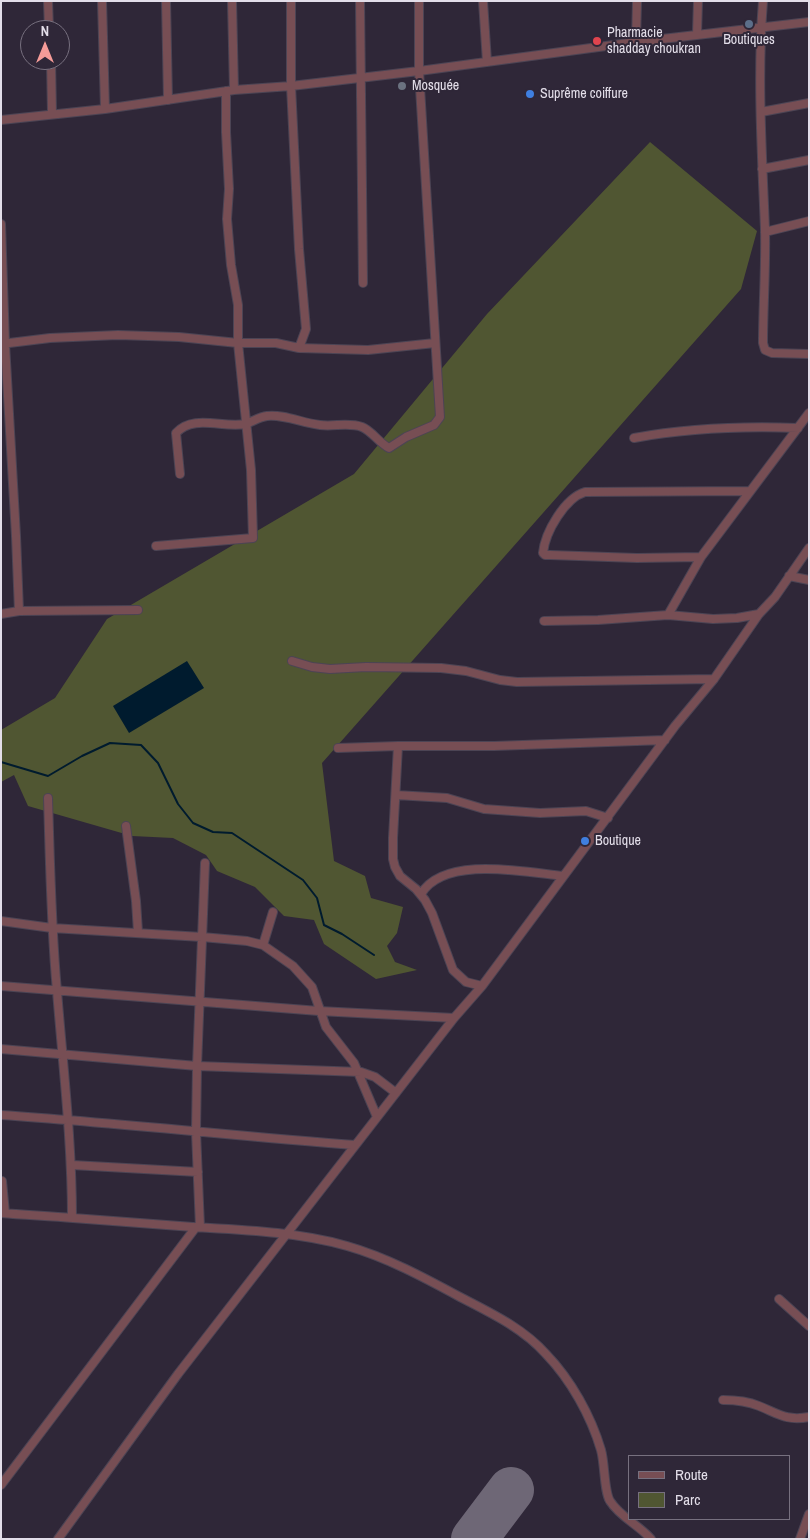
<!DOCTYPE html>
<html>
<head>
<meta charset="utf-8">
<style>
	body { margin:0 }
	#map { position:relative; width:810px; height:1540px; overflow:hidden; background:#2f2738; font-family:"Archivo Narrow",sans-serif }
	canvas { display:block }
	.frame { position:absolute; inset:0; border:2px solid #e3dee9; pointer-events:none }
	.legend { position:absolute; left:628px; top:1455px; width:162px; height:65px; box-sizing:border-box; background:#2f2738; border:1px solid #77707f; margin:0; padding:6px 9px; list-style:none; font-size:15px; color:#e3dee9 }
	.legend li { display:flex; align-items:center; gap:10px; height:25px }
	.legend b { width:25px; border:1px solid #77707f }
	.north { position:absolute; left:20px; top:20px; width:50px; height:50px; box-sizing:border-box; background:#2f2738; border:1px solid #77707f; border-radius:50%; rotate:0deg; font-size:14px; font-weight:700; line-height:20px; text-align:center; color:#e3dee9 }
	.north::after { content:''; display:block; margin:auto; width:18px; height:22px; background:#f59b98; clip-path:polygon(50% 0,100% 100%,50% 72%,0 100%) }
</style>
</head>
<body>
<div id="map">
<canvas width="810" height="1540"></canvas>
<div class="frame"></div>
<ul class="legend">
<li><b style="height:6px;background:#774e54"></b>Route</li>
<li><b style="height:14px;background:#505632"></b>Parc</li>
</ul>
<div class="north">N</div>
</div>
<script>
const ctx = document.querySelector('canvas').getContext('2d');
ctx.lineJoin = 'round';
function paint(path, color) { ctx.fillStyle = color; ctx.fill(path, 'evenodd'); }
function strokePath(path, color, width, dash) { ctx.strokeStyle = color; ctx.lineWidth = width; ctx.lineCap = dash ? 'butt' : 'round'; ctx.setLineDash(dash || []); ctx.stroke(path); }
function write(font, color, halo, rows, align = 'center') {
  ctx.font = font + ' "Archivo Narrow",sans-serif'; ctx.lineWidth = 4; ctx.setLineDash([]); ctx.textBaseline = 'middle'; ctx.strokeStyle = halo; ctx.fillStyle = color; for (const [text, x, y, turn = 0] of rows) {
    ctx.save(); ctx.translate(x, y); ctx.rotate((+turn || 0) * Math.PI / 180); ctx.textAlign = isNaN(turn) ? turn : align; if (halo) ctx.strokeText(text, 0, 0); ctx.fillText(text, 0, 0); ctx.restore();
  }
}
const green = new Path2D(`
	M650,142L757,231L741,289L322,763L334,861L365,876L371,898L403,907L397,933L387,946L395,962L417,970L376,979L324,944L314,920L284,916L255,887L217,871L206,855L173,838L132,836L28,806L14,775L1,782V730L55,698L107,619L354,474L487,314Z`);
const water = new Path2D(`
	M187,661L204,688L129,733L113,706Z`);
const stream = new Path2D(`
	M1,762L48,776L82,756L110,743L141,745L158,763L178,804L193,823L213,832L232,833L303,880L317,898L324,925L342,934L374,955`);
const runway = new Path2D(`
	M474,1539L511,1490`);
const minor = new Path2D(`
	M48,1L49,30
	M102,1L105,109
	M166,1L168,100
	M232,1L234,90
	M291,1V86L299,249L306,329L299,348
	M360,1L363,283
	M483,1L487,62
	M763,1C757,77 762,154 765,229C766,267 763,306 763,343L765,350L772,353L809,354
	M697,34L698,1
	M636,42L637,1
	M51,60L52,114
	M761,112L809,103
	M1,120L105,109L234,90L291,86L419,71L636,42L809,22
	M762,169L809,160
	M1,224L5,344L16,536L19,611L1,614
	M765,232L809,221
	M1,344L50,338L118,335L179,337L238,343H276L299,348L368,350L435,343
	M634,438C688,428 743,426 798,428
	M180,474L176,433C193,414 222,428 245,424C252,422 259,417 267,416C284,414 302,423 320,425C334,427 348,422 362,427C372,431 379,443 389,448L406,437L434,425L440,417L419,71V1
	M156,546L253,538L251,470L238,343V305L231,265L227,219L229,189L226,132V91
	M701,557L637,558L550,555H545L543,553C545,532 565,498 585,492L750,491
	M789,576L809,580
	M19,611L138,610
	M668,615L701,557L809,413
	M544,621L598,620L668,615L713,619L737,618L759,614
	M292,661L312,667L330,669L366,667L441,668L466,671L500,680L517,682L714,679
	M338,748L398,746
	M396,795L447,798L484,809L540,813L586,811L608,818
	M48,798C50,862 51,926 57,991C63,1066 72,1142 72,1218
	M126,826L136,901L138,932
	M421,894C444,855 525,872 563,876
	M1,921L52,928L202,937L247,941L263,945L293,966L312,987L326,1027L354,1063L377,1117
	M263,945L273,912
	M1,986L319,1011L454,1018
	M482,986L466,982L453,970L432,913L425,900L416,889L400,876L395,867L393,859V838L398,746H494L665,740
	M1,1049L197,1066L361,1072L375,1077L396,1093
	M1,1115C119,1123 237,1136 355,1145
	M72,1165L198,1172
	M2,1181L5,1213
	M1,1213C25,1215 49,1216 73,1218C113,1221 153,1224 193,1227C244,1230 298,1232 347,1246C386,1257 425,1278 460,1297C491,1313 523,1328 546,1354C571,1380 591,1416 601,1450C605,1464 604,1492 610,1501C620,1517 639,1525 651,1539
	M200,1227L196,1132L197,1066L205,863
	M779,1299L809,1326
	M723,1400C735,1400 747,1401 759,1406C779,1414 786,1421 809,1417
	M1,1485L196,1227
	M58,1539L178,1374L454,1018L482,986L675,726L714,679L759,614L775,597L809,548
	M800,1539L809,1514`);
const markers = [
	[749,24,5,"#5c6f8a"],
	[597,41,5,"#e0444e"],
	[402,86,5,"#6b7280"],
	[530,94,5,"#3f7fe0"],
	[585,841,5,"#3f7fe0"]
];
const poiNames = [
	["Pharmacie",607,33],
	["shadday choukran",607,49],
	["Boutiques",749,40,"center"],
	["Mosquée",412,86],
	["Suprême coiffure",540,94],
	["Boutique",595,841]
];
paint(green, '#505632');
paint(water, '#001b2e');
strokePath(stream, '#001b2e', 2);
strokePath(runway, '#6e6776', 46);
strokePath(minor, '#4c4454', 10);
strokePath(minor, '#774e54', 8);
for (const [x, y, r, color] of markers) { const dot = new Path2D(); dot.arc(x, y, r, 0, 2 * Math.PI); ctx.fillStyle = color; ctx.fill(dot); strokePath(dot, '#2f2738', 2); }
write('14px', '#e3dee9', '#2f2738', poiNames, 'left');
</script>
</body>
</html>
